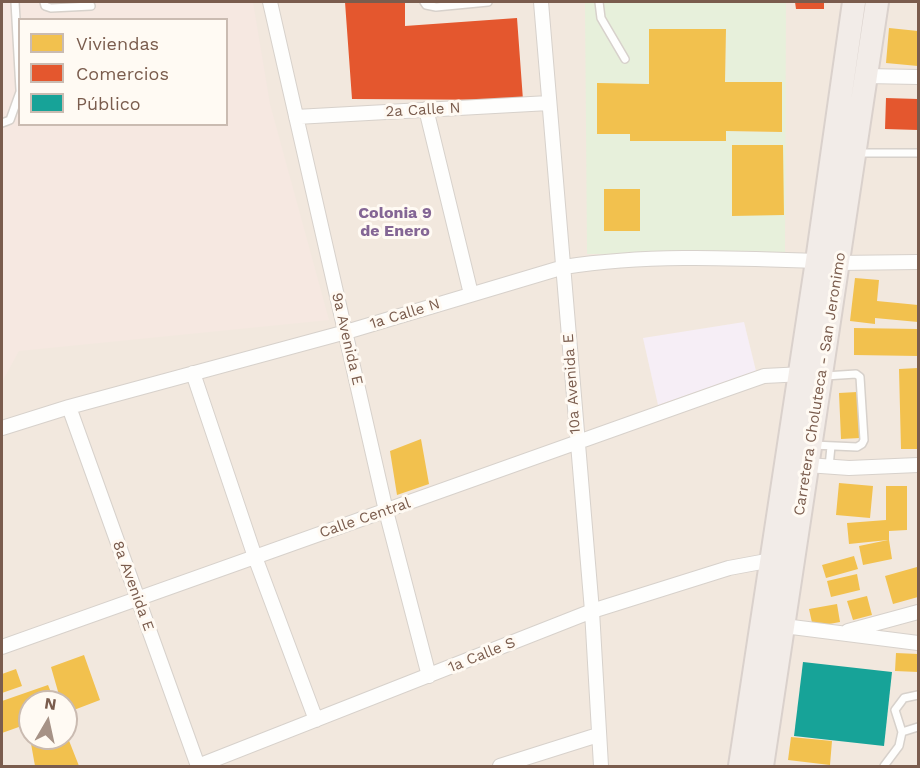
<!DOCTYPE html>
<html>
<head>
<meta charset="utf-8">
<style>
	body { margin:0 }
	#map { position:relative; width:920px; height:768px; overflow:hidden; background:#f9f5f0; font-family:"Work Sans",sans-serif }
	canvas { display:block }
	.frame { position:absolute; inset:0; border:3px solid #7a5c4d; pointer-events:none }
	.legend { position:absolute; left:18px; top:18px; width:210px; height:108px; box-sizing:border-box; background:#fffaf3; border:2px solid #cabbb1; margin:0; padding:8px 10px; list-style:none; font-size:18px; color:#7a5c4d }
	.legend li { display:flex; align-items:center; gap:12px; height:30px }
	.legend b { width:30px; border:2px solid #cabbb1 }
	.north { position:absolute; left:18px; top:690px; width:60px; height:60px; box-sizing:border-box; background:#fffaf3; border:2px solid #cabbb1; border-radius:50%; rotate:9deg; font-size:16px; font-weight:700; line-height:24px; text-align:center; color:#7a5c4d }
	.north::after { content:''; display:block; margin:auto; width:21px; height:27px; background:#a69286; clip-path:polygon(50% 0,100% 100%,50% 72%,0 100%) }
</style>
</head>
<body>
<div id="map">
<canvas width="920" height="768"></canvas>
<div class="frame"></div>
<ul class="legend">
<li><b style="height:16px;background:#f2c14e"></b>Viviendas</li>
<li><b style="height:16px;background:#e4572e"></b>Comercios</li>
<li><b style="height:16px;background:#17a398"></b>Público</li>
</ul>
<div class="north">N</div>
</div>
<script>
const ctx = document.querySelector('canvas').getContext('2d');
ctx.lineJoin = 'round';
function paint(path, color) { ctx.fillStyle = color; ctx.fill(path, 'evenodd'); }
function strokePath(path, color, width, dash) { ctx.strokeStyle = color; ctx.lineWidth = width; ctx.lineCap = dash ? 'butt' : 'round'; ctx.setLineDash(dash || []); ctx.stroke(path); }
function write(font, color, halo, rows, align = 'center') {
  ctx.font = font + ' "Work Sans",sans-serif'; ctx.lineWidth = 6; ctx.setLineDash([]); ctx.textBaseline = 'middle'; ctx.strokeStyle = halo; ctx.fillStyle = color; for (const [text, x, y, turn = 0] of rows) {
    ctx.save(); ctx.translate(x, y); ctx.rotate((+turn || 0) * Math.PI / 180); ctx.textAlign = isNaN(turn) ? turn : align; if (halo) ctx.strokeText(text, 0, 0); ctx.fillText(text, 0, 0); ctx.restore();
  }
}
const residential = new Path2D(`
	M2,2H918V766H2ZM20,20H226V124H20ZM30,702H66V738H30Z`);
const commercial = new Path2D(`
	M2,2H253L270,104L329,320L19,351L2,382ZM20,20H226V124H20Z`);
const education = new Path2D(`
	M744,322L756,371L658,405L643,338Z`);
const green = new Path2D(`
	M585,2H786L785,253L587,254ZM649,29H726L725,82H781V132L726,131V141H631L630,134H597V84H649Z`);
const homes = new Path2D(`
	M889,28L918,31V66L886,63Z
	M649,29H726L725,82H782V132L726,131V141H630V134H597V83L649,84Z
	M732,145H783L784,215L732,216Z
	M604,189H640V231H604Z
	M855,278L879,280L877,301L918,305V322L875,318V324L850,321Z
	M854,328L918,329V356L854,355Z
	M918,368V449H901L899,369Z
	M857,392L860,438L841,439L839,393Z
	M421,439L429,484L397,495L390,451Z
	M839,483L873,486L870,518L836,515Z
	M886,486H907V530L889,531V540L892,559L863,565L859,546L888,540L849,544L847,523L886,520Z
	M854,556L858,569L826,578L822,565Z
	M917,567L918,597L893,604L885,576Z
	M857,574L860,590L831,597L827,581Z
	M867,596L872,615L853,620L847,601Z
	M837,604L840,622L813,627L809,609Z
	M896,653L918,654V672L895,671Z
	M84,655L100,700L66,713V702H61L51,667Z
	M16,669L22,686L2,693V674Z
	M48,685L55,702H30V723L2,733V701Z
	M66,733L79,766H35L30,738H66Z
	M791,737L832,741L830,765L788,760Z`);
const shops = new Path2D(`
	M345,2H405V26L517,18L523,100L352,99Z
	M795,2H824V9H796Z
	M886,98L918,99V130L885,129Z`);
const public = new Path2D(`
	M803,662L892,672L884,746L794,736Z`);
const service = new Path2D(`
	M15,2L20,90
	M44,2L45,6L51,8L91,6
	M424,2L426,5L436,7L488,2
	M599,2L601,18L625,59
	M2,123L10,120L20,92
	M857,153H918
	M813,445L857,447L862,444L864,440L860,377L856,374L825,376
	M829,467L831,446
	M902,732L895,710L904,698L918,695
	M884,766L899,746L902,732L918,727`);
const minor = new Path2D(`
	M270,2L386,511L429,676
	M541,2L592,611L601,766
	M866,76L918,77
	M426,109L471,294
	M296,117L549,103
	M838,263L918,262
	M193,373L255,557L316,720
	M69,407L198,766
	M2,428L69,407L346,332L564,267C648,254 733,258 817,261
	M807,465L849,468L918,465
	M784,626L918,643
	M848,631L918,612
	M2,647L727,389L764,376L804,374
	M198,766L592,611L729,568L772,560
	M500,766L598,735`);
const trunk = new Path2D(`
	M740,766L817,261L854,2
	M762,766L877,2`);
const streetNames = [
	["2a Calle N",423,110,-3],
	["1a Calle N",405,314,-17],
	["9a Avenida E",347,339,77],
	["10a Avenida E",572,384,-94],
	["Carretera Choluteca - San Jeronimo",820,384,-81],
	["Calle Central",365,518,-19],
	["8a Avenida E",133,586,70],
	["1a Calle S",482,655,-22]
];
const neighbourhoodNames = [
	["Colonia 9",395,213],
	["de Enero",395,231]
];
paint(residential, '#f2e8de');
paint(commercial, '#f6e8e1');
paint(education, '#f6eef6');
paint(green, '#e7f0db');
paint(homes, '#f2c14e');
paint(shops, '#e4572e');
paint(public, '#17a398');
strokePath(service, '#d7d1cb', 10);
strokePath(minor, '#d7d1cb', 16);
strokePath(trunk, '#dad1cc', 26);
strokePath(service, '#fefefd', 7);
strokePath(minor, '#fefefd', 14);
strokePath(trunk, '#f2ece8', 22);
write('15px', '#7a5c4d', '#fffaf3', streetNames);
write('bold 16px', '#846695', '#fffaf3', neighbourhoodNames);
</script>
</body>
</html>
